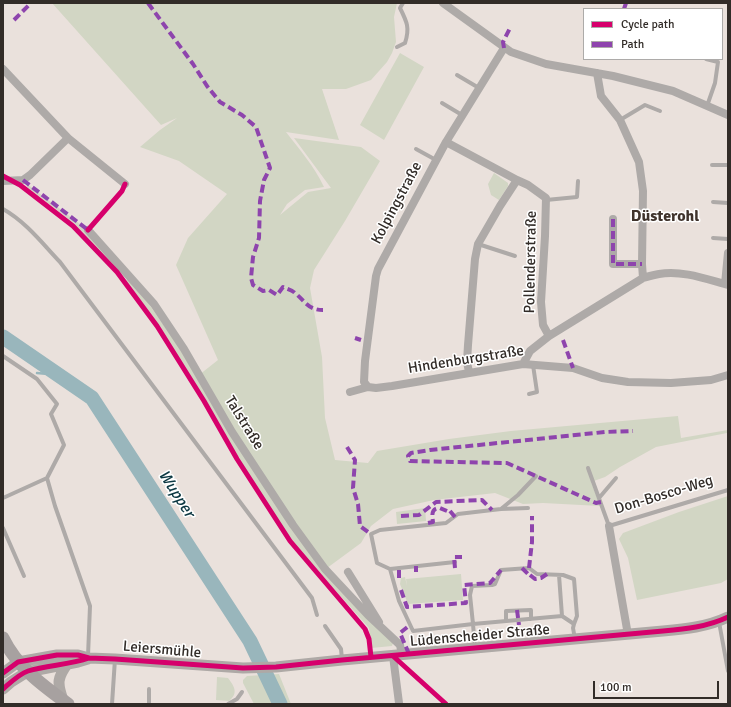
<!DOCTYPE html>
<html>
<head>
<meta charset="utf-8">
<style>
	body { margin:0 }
	#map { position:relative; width:731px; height:707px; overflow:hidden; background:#eae1dc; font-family:Signika,sans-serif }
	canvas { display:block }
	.frame { position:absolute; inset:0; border:4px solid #322c28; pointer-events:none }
	.legend { position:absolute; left:583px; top:8px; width:140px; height:52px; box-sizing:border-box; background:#fff; border:1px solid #adaba9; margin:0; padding:5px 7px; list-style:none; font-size:12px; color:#322c28 }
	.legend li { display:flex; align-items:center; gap:8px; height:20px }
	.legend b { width:20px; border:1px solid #adaba9 }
	.scale { position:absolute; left:593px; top:681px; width:126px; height:18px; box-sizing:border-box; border:2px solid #322c28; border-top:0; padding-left:5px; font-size:12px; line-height:14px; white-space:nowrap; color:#322c28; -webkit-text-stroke:3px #fff; paint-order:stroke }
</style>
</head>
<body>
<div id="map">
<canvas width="731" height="707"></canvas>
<div class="frame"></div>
<ul class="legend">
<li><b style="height:5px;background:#d6006c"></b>Cycle path</li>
<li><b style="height:5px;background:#8e44ad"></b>Path</li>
</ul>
<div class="scale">100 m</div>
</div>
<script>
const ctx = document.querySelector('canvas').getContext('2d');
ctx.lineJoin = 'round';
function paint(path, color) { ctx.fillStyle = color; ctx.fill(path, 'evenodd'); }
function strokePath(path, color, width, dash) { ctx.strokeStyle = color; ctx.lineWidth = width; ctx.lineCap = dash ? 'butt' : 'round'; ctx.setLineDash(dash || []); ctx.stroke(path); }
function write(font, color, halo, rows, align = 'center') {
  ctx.font = font + ' Signika,sans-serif'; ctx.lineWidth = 3; ctx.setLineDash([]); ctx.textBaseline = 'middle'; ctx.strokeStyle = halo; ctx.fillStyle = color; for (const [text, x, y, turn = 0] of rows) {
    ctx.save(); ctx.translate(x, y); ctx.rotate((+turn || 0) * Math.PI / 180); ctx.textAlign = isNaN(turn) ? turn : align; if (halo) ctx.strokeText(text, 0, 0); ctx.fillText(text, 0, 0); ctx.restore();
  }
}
const green = new Path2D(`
	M52,3H397L394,17L396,42L392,53L387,62L371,80L346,89H322L339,140L286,132C300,150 314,166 324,187L305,190L287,204L280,215L308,192L331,188L294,138L361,147L380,161L345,221L314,270L310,288L322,357L325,418L335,460L368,463L377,451L449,439L511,431L678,416L681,438L728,430V437L727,433L656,447L620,467L605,477L591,482L600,506L543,503L523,504L495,493L434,500L393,509L371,526L361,543L323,571L393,643L392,646L371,648L369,628L293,543L257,489L206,400L158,325L126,281L129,276L199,375L218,360L176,265L188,238L227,194L179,161L140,147L160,130L177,118L161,125Z
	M400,53L424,67L384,140L360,125Z
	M494,173L508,183V186L499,200L491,195L488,184Z
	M27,184L88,230L120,265L117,270L75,224L27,187Z
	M728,496V579L721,583L637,600L628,558L619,539L623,533L679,512Z
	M425,508L426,521L397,524L396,512Z
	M461,574L463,600L408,604L400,584L401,578L405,577L407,586L406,579Z
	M279,674L291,704H254L243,683V680L247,676Z
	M217,677L228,678C234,686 239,693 229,701L216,700Z`);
const stream = new Path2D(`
	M37,373L59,375`);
const river = new Path2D(`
	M3,337L92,398L250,641L280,704`);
const lane = new Path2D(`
	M397,47L405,43C410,28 407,22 400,8L403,3
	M706,59L718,62L715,83L707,106
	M457,75L479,88
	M442,103L462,115
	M620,120L645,105L660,111
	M416,149L436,160
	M712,165H728
	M546,200L577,197L578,181
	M713,202L728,203
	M3,209C26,222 42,243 60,262L312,598L317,615
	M713,238L728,239
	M478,244L515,256
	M3,356L37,379L57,404L51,414L64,445L47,478L55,506L90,606L88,656
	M529,394L537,392L533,365
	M588,468L609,526L728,490
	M3,498L47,478
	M599,498L616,478
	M501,509L518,495L536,476
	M3,528L24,576
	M390,569L455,562
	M559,575L562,616
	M506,621V611L531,610V619
	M719,622L728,671
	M574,624L577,616L574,579L563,575L537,574L529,568L501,570L495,584L492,585L472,586L470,595L473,624L562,616L574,624L573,628L575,639
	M325,626L341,649L342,659
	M475,648L473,624L413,631L399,601L390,569L377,563L371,534L380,530L446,523L458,514L501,509L528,508
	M112,704L115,659
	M149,704V689
	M228,704L237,699L242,692`);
const street = new Path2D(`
	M443,3L511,52L546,64L613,76L673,91L728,115
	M3,69L68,138L30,175L23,180L3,181
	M597,73L601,96L620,120L639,162L643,191L642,264L643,278
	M68,138L125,184
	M446,142L517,180L500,206L478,244L475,259L468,345L467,362L469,372
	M517,180L528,185L546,198L545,236L541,302L543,325L549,336
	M613,219V264H642
	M88,230L154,304L184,349L232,432L293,525L325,569L368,615L400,645L402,655
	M725,284L728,253
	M523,364L530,351L549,336L643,278C649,276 654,275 659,274C682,270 706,279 728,285
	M368,387L364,382L365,361L376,276L378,269L446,142L504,48
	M350,392L368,387L376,388L392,386L523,364L573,368L602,378L628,382L671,383L711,380L728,375
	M609,526L628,635
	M348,572L379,622
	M393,656L399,703`);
const secondary = new Path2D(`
	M3,673L18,662L57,655H78L89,658L115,659L243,668L276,667L342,660L663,631C685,629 707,627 728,617
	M3,689L11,682L27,672L78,662L88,659
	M63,700C57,683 57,678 68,663`);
const primary = new Path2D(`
	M3,638C17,667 42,685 68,704`);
const quiet = new Path2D(`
	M148,3L193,64L207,86L220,102L242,115L256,127L270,168L264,180L260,201L259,238L253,257L251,278L253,285L263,291L269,290L277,295L283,287C287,289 292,290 295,293C305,301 308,310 323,310
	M624,9L626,3
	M14,20L31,3
	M504,48L503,42L510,28
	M23,180L88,230L91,228
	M613,219V264H642
	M355,338L361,340
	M563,340L573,368
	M347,447L355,460L353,488L358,504L360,526L371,534
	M601,502L596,503L507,463L410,461L408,456L411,453L430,450L605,432L633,431
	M450,511L455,517
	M401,516L419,515L436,502L482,500L492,510
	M428,523L433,522C432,515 431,508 440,508L447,511
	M416,566V572
	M455,568L454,557H462
	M522,568L528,574
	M529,568L532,542V516
	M530,575L535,579L541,578L547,574
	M399,578V568
	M401,590L407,607L466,603L464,585L490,583L501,570
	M517,610L519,625
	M409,654L400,633L410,625`);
const cycleway = new Path2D(`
	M3,176L20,185L73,226L117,272L157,326L204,401L237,459L290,541L365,629L369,639L371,657
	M88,230L122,191L125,184
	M393,656L446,704
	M3,673L18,662L57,655H78L89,658L115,659L243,668L276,667L342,660L663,631C685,629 707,627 728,617
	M3,689C10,683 19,674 28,671C47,665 69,665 89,658`);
const streetNames = [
	["Kolpingstraße",397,203,-62],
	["Pollenderstraße",531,262,-89],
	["Hindenburgstraße",466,360,-9],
	["Talstraße",244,423,58],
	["Don-Bosco-Weg",664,495,-17],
	["Lüdenscheider Straße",480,636,-5],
	["Leiersmühle",162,650,5]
];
const neighbourhoodNames = [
	["Düsterohl",665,217]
];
const waterNames = [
	["Wupper",176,494,57]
];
paint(green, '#d2d6c4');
strokePath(stream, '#99b6bc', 2.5);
strokePath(river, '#99b6bc', 15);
strokePath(lane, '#aeaaa8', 4);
strokePath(street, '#aeaaa8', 8);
strokePath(secondary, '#aea9a6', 11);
strokePath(primary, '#a7a1a0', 13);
strokePath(quiet, '#8e44ad', 4, [8, 4]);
strokePath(cycleway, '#d6006c', 5);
write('15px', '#322c28', '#fff', streetNames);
write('bold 16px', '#3f332c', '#fff', neighbourhoodNames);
write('italic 16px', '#0c3842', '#fff', waterNames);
</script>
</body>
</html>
